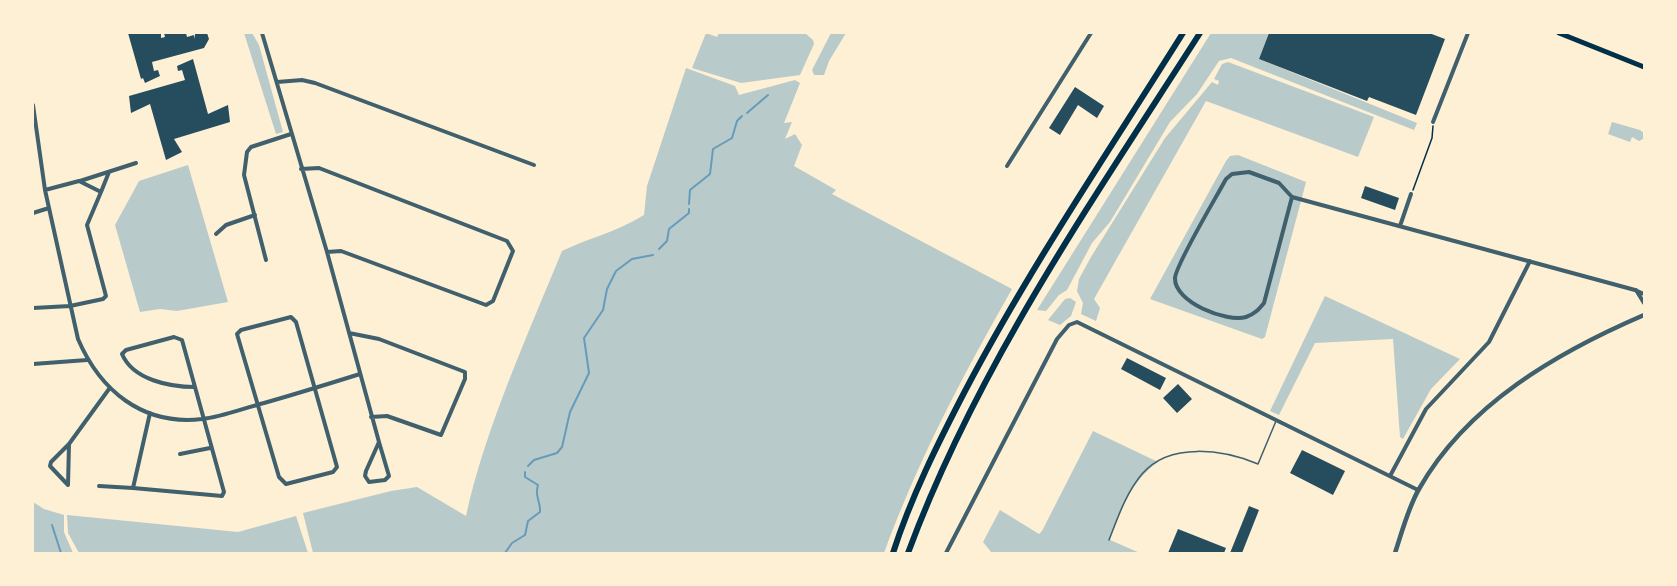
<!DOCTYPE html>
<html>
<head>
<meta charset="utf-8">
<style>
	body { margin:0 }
	#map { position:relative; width:1677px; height:586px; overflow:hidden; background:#fdf0d5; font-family:Manrope,sans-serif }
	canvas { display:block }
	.frame { position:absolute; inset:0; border:34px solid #fdf0d5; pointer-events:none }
</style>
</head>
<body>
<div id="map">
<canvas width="1677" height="586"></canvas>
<div class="frame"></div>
</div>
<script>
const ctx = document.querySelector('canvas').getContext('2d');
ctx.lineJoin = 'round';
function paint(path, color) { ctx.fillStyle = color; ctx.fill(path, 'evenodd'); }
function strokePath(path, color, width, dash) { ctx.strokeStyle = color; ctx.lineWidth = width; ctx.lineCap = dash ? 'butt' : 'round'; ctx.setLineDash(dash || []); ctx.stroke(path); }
const green = new Path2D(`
	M244,33H252L259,45L283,132L276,134Z
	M706,33L717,37L719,33H805L813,40L814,44L800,75L741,83L692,68Z
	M831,33H846L829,61L824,75H814L812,70Z
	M1211,33H1269L1259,59L1417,123L1414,130L1231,58L1219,61L1197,94L1170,122L1110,222L1092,243L1067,290L1059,295L1046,311L1037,310Z
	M1228,62L1374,117L1358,157L1206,101L1094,299L1100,308L1096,321L1081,314L1083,303L1077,291L1079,279L1091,257L1165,138L1212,82L1218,85L1219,81L1214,79L1222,64Z
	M686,68L735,86L739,95L795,80L800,83L784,123L792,122L785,139L795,134L802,145L794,166L836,190L832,194L1012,289C962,377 919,458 884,553H313L303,513L391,491L417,487L466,516C485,429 528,334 562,251C591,237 617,232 644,215L647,186Z
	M1612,122L1640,130L1644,133L1643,139L1639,141L1632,137L1630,142L1608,134Z
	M1238,155L1306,182L1265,337L1262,339L1150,299L1226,161L1230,156Z
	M188,165L228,302L177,311L160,309L140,312L115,225L139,181Z
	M1325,296L1460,359L1431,389L1403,439L1400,437L1393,339L1315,343L1279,415L1270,411Z
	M1070,298L1076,302L1071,316L1060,325L1048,320L1065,299Z
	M1093,431L1158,462C1131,481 1121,510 1110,540L1140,553H992L983,542L1000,510L1039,534L1042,531Z
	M33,502L44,509L64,515V532L73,553H33Z
	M67,515L238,532L296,516L308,553H79L68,533Z`);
const stream = new Path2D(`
	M747,113L768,95
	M689,204L690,190L710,174L713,149L732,138L737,121L742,116
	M659,249L667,241L669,229L689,213V209
	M528,466L534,460L557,453L562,447L570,412L589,373L584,338L603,310L607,289L616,271L632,259L653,255
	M52,525L61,553
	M505,553L512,543L525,535L528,521L540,512C541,502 534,496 538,485L525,477V472`);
const building = new Path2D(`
	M128,33H161V38L165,37L164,33H186L187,37L194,35L195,39V33H207L209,39L204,48L152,62L154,71L158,70L160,76L145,83L143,78L141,79Z
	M1269,33H1429L1445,39L1416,115L1369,97L1367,101L1259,59Z
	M193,59L208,114L228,105L230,122L174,139L182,152L166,160L150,104L131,113L129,96L185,80L182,70L178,71L177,66Z
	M1075,87L1104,106L1097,118L1078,105L1060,135L1049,128Z
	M1365,186L1399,198L1395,210L1361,198Z
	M1127,358L1166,378L1160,390L1121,369Z
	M1178,384L1192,399L1177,413L1163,398Z
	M1302,450L1345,471L1333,495L1290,473Z
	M1249,506L1259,510L1242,553H1230Z
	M1178,529L1226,548L1224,553H1168Z`);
const path = new Path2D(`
	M1413,190L1432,138L1433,126`);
const service = new Path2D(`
	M1109,540C1118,517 1126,493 1142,474C1170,441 1224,450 1258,464L1276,421`);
const minor = new Path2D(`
	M262,33L327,252L379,442
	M277,82L302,80L315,83L534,165
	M33,105L45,190L78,339C100,390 142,426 202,419C222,417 244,408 264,403C296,394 328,384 360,374
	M1433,122L1468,33
	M1007,166L1091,33
	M301,169L319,168L507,241L513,251L493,301L486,305L341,251L327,252
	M1249,172L1279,183L1292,197L1264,303C1259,309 1255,314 1246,317C1227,323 1174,302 1175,278C1176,264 1217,196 1226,179L1232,174Z
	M80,181L136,163
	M101,192L109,172
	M1292,197L1635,290L1644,294
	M33,213L49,208
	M1400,226L1411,194
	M216,234L226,225L255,215
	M266,260L244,175L247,152L251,147L291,134
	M1636,290L1644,303
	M33,308L70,306L103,299L106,296L87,225L101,192L79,181L45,190
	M291,317L296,322L337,467L333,472L286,484L279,477L237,334L241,330Z
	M349,333L379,339L465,372V379L441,435L387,416L371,417
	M33,364L87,360
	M150,413L133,488L222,496L224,492L182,340L174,337L126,350L122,354C133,380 170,387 195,387
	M379,442L389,476L385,480L369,482L365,476L366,471Z
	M69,444L68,485L50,466L51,462L69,444L109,389
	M180,454L210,448
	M1390,476L1426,409L1489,342L1530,261
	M99,486L133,488
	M946,553L1057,339L1069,325L1077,322L1418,490`);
const tertiary = new Path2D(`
	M1395,553C1402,532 1408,508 1419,489C1467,404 1558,352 1644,315`);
const secondary = new Path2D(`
	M1559,33L1644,67`);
const primary = new Path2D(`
	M893,553C911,497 938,443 965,391C1030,267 1109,151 1183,33
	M908,553C977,366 1093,200 1200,33`);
paint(green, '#b9caca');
strokePath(stream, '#669bbc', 2);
paint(building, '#264d5e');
strokePath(path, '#003049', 1.5);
strokePath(service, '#3f606c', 1.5);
strokePath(minor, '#3f606c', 4);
strokePath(tertiary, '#3f606c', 4.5);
strokePath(secondary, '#003049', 5);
strokePath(primary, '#003049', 6);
</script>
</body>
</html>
